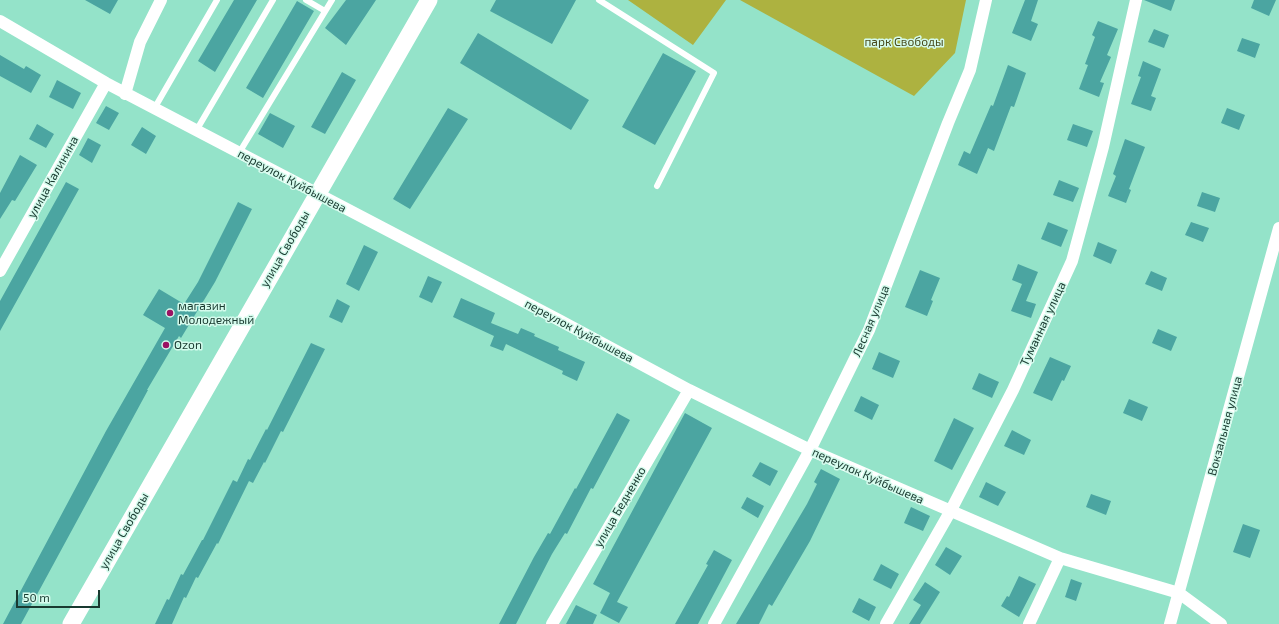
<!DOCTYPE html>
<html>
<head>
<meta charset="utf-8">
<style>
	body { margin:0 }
	#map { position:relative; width:1279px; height:624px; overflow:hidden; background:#94e3c9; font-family:"Exo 2",sans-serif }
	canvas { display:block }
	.scale { position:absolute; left:16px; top:590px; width:84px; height:18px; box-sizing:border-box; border:2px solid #193a30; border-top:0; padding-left:5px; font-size:12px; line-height:14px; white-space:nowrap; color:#193a30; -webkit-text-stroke:3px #d5fbed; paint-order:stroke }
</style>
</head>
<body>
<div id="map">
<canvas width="1279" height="624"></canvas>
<div class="scale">50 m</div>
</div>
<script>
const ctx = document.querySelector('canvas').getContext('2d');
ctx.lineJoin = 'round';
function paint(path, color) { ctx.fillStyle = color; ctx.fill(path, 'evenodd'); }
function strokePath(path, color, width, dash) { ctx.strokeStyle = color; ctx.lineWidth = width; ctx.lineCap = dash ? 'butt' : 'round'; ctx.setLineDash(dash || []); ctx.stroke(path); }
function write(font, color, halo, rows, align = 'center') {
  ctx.font = font + ' "Exo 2",sans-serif'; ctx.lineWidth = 3; ctx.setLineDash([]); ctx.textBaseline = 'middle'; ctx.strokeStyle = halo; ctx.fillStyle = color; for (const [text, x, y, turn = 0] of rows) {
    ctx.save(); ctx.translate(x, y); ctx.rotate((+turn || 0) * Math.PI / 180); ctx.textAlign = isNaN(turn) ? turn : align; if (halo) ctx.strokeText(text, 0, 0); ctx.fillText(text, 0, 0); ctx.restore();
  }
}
const green = new Path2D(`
	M628,0H726L693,45Z
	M740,0H966L955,53L914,96Z`);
const building = new Path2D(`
	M85,0H118L110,14Z
	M234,0H257L215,72L198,61Z
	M346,0H376L346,45L325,28Z
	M496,0H576L552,44L490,11Z
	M1025,0H1038L1031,21L1038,24L1031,41L1012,33Z
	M1144,0H1175L1171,11Z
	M1254,0H1276L1269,16L1251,8Z
	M297,1L314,11L263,98L246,88Z
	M1098,21L1118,29L1107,55L1111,57L1100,82L1104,83L1099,97L1079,89L1088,65L1085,64L1095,37L1092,35Z
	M1154,29L1169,35L1164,48L1148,42Z
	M478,33L589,100L571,130L460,63Z
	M1242,38L1260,44L1255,58L1237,51Z
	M663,53L696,71L655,145L622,127Z
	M0,55L24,69L26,66L41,75L31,93L0,76Z
	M1143,61L1161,69L1151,96L1156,98L1151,111L1131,104L1141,77L1138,76Z
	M1008,65L1026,73L1014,107L1011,106L994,151L988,148L977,174L958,165L964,151L970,154L991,105L993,106Z
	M342,72L356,80L325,134L311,127Z
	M57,80L81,93L73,109L49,97Z
	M106,106L119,113L109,130L96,123Z
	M448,108L468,119L410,209L393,199Z
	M1227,108L1245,115L1239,130L1221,123Z
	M270,113L295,126L283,148L258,134Z
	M37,124L54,134L46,148L29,139Z
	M1073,124L1093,131L1087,147L1067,140Z
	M142,127L156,136L146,154L131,145Z
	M88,138L101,145L92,163L79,155Z
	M1125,139L1145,147L1129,189L1131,190L1126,203L1108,196L1116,176L1113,174Z
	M20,155L37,165L15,201L12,200L0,219V193Z
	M1059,180L1079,188L1073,202L1053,195Z
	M66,182L79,189L0,331V301Z
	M1202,192L1220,198L1215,212L1197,206Z
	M238,202L252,209L215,282L181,338L179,336L147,390H148L21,624H3L106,431L165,328L143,315L159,289L184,304L198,282Z
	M1048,222L1068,230L1061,247L1041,239Z
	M1191,222L1209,228L1203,242L1185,235Z
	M1098,242L1117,250L1111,264L1093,256Z
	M364,245L378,252L359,291L346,284Z
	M1018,264L1038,272L1026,301L1036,304L1031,318L1011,311L1022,284L1012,280Z
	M920,270L940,278L931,300L933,301L927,316L905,307Z
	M1151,271L1167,278L1162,291L1145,284Z
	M428,276L442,282L432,303L419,297Z
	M461,298L495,313L491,323L518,334L521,328L535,334L534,336L559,347L558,350L585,362L577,381L562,374L563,371L506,344L503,351L490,346L494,336L453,317Z
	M337,299L350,306L342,323L329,317Z
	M1158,329L1177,337L1171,351L1152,343Z
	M311,343L325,349L283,432L281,431L265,463L264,462L253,483L249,481L218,544L217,543L198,578L196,577L186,598L184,597L172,624H155L167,599L169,600L181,574L183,575L202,540H203L233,480L237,482L248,459L250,460L266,429L267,430Z
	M879,352L900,361L893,378L872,369Z
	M1050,357L1071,366L1064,381L1062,380L1052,401L1033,393Z
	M979,373L999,382L992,398L972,389Z
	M861,396L879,405L872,420L854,411Z
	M1129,399L1148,407L1142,421L1123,413Z
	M617,413L630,420L593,489L591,488L567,534L565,533L552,554L516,624H499L534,557L548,533L550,534L575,488L576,489Z
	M685,413L712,428L617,602L628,607L619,623L600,613L610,593L593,584Z
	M954,418L974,428L952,470L934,461Z
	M1012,430L1031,440L1024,455L1004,446Z
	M760,462L778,471L770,486L752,476Z
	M821,469L840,479L810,541L772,606L769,604L759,624H736L807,504L817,484L814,482Z
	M986,482L1006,492L998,506L979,497Z
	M1091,494L1111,501L1106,515L1086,507Z
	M747,497L764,506L758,518L741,508Z
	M911,507L930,516L923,531L904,523Z
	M1243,524L1260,530L1250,558L1233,552Z
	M946,547L962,556L950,575L935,565Z
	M714,550L732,560L698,624H675L708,565L706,564Z
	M881,564L899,574L891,589L873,580Z
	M1019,576L1036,584L1019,617L1001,606L1007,596L1009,597Z
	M1071,579L1082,583L1076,601L1065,597Z
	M925,582L940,592L920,624H909L921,605L913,600Z
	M859,598L876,607L869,621L852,612Z
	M576,605L597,615L593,624H566Z`);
const lane = new Path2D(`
	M306,0L325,11
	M599,0L714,73L657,186
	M154,109L217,0
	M196,131L273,0
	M239,153L332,0`);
const street = new Path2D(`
	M0,21L106,83L559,320L689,390L810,450L1060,558L1179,593L1221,624
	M125,94L140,42L161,0
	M0,271L106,83
	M552,624L689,390
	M714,624L810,450L869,330L948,123L970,70L986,0
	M886,624L950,512L1013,390L1072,261L1103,147L1136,0
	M1029,624L1060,558
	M1170,624L1279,228`);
const secondary = new Path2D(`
	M71,624L429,0`);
const markers = [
	[170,313,4,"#9b1263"],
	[166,345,4,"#9b1263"]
];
const parkNames = [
	["парк Свободы",904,42]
];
const streetNames = [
	["улица Калинина",53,177,-61],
	["переулок Куйбышева",292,181,28],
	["улица Свободы",285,249,-60],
	["Лесная улица",871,321,-67],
	["Туманная улица",1043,324,-65],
	["переулок Куйбышева",579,331,28],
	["Вокзальная улица",1225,426,-75],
	["переулок Куйбышева",868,476,24],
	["улица Бедненко",620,507,-60],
	["улица Свободы",124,531,-60]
];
const poiNames = [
	["магазин",178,306],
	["Молодежный",178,320],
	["Ozon",174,345]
];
paint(green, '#adb240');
paint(building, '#4ba5a1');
strokePath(lane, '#fff', 6);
strokePath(street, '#fff', 12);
strokePath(secondary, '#fff', 17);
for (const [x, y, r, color] of markers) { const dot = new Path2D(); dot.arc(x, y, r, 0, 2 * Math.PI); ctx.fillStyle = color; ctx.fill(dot); strokePath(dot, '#d5fbed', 1.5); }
write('12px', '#494b1c', '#d5fbed', parkNames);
write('12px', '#193a30', '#d5fbed', streetNames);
write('12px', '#193a30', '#d5fbed', poiNames, 'left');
</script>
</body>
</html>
